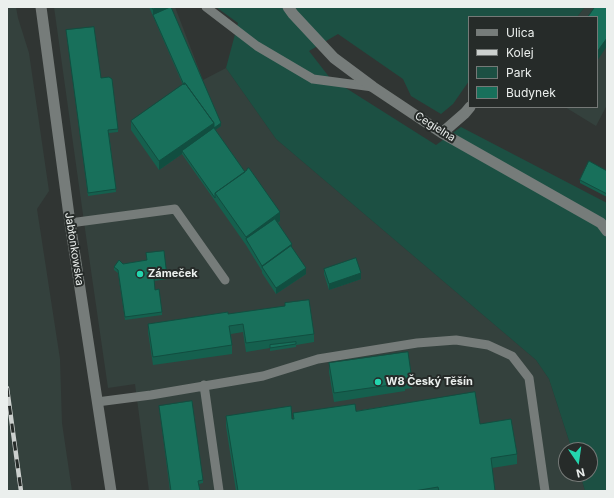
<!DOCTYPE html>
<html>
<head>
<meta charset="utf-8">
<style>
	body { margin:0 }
	#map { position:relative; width:614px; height:498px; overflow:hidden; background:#303533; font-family:Inter,sans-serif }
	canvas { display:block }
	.frame { position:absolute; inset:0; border:8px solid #ebefed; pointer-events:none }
	.legend { position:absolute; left:468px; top:16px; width:130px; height:92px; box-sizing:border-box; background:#262b29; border:1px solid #757977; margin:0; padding:5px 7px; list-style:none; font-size:12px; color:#ebefed }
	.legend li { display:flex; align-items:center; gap:8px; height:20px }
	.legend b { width:20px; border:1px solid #757977 }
	.north { position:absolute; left:558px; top:442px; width:40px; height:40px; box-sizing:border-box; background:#262b29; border:1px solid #757977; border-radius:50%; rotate:167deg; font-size:11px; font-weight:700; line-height:16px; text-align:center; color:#ebefed }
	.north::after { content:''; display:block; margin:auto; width:14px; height:18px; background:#24d5ae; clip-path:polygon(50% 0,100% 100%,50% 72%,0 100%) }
</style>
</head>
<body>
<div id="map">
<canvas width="614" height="498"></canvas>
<div class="frame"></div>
<ul class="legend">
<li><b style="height:5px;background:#767c7a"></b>Ulica</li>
<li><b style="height:5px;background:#ccd0ce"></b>Kolej</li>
<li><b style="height:11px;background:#1c5043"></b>Park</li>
<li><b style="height:11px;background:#18705b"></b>Budynek</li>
</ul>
<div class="north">N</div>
</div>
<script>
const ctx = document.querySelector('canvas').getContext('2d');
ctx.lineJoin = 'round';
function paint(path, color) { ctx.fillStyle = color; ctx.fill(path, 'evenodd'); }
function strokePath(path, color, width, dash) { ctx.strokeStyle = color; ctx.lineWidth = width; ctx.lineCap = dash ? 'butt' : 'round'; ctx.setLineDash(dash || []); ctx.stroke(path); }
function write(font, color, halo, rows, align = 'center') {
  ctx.font = font + ' Inter,sans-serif'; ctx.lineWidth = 4; ctx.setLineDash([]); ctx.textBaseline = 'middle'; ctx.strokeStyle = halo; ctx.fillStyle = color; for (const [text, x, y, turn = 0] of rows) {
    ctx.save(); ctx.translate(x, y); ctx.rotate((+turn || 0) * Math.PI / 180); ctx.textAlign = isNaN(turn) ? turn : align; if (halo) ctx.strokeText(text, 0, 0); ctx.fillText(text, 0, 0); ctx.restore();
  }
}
const built = new Path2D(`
	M7,7H16L18,18L29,53L49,191L37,209L60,359L62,423L72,491H7Z
	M54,7H175L203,80L226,68L276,139L536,360L549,379L572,450H566V474H580L585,491H149L135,384L108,388L86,236Z
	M585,7H607V105L596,126L565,107H597V17H577Z`);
const green = new Path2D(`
	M216,7H585L577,17H469V81L453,104L441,114L411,96L403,79L338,34L309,51L330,78L436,145L461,127L607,203V491H585L580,474H590V450H572L549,379L536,360L276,139L226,68L238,23Z`);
const service = new Path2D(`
	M206,7L257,46L313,79L373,87
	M70,223L175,209L225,280
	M204,385L219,491
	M97,402L151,395L263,376L318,359L417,343L456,340L488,345L512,356L529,378L545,491`);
const minor = new Path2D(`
	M288,7L293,14L334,58L373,87L442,133L601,223L607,231
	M442,133L465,113L470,107`);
const secondary = new Path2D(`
	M41,7L70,223L111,491`);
const rail = new Path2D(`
	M7,388L21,491`);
const wall = new Path2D(`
	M149,7H171L221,126L215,130L245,172L247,171V169L280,221L278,223L292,248L306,274L276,294L262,273V271L246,245L182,154L159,170L131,130V121L183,85Z
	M66,30L118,129V132L109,133L116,192L88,196Z
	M607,171V197L580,183V180Z
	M146,253L167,276V279L154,281L155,290L162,312V315L125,320L118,273L114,270V267L123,264L147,260Z
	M324,269L361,279L329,290L324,274Z
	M228,314L314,334V342L296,345V347L270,351V348L246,352L243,332L231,334L232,345V354L153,365L148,332V324Z
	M329,363L412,380V388L405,389V391L334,402L329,372Z
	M159,406L203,480V483L199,484L200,491H170Z
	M356,411L480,424L517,454V464L492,468L495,491H236L226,426V416L292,419H293V413Z`);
const shadedWall = new Path2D(`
	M158,7H171L153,15V9Z
	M607,38V46L597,61V52Z
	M214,123H221V126L183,153L182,151V154L159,170V161Z
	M280,212V221L248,243L246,239V237Z
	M292,244V250L262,268V266Z
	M306,268V274L276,294V288Z
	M361,273V279L329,290V284Z`);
const building = new Path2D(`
	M152,7H158L153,9Z
	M171,7L221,123L214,128V123L185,83L184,85L153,15Z
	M595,7H607V38L597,52V17H588Z
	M94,27L101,78L109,77L112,79L118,129L108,130L116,189L88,193L66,30Z
	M185,83L214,123L159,161L131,121Z
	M214,128L245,172L215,193V198L182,151Z
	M589,161L607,171V194L580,180Z
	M249,168L280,212L246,237L215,193L247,170V169Z
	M275,219L292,244L262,266L246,239Z
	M291,246L306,268L276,288L262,267Z
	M164,251L167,276L154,278L155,290L159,289L162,312L125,317L118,270L114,267L119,260L123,264L147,260L146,253Z
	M356,258L361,273L329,284L324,269Z
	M309,300L314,334L246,343L243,324L229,326L232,345L153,357L148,324L228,312V314L285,306V303Z
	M296,342V344L270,348V345Z
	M408,352L412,380H405V383L334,393L329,363Z
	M475,392L480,424L511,419L517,454L491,458L495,491H439L438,487L414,491H238L226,416L291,406L292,419H294L293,413L355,404L356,411Z
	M192,401L203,480L198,481L200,491H171L159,406Z`);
const markers = [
	[140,274,4,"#24d5ae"],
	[378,382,4,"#24d5ae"]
];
const streetNames = [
	["Cegielna",435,127,32],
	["Jabłonkowska",74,249,81]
];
const poiNames = [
	["Zámeček",148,274],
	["W8 Český Těšín",386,382]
];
paint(built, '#34413d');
paint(green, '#1c5043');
strokePath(service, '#767c7a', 9);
strokePath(minor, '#767c7a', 11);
strokePath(secondary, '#767c7a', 11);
strokePath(rail, '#ccd0ce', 4.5);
strokePath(rail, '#262b29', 3, [9]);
paint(wall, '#15604e');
paint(shadedWall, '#114e40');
paint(building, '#18705b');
strokePath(building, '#114e40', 1);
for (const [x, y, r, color] of markers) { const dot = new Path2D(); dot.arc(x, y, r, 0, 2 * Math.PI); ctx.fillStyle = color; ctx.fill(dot); strokePath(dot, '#262b29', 1.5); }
write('11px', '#ebefed', '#262b29', streetNames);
write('bold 11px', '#ebefed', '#262b29', poiNames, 'left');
</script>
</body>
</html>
